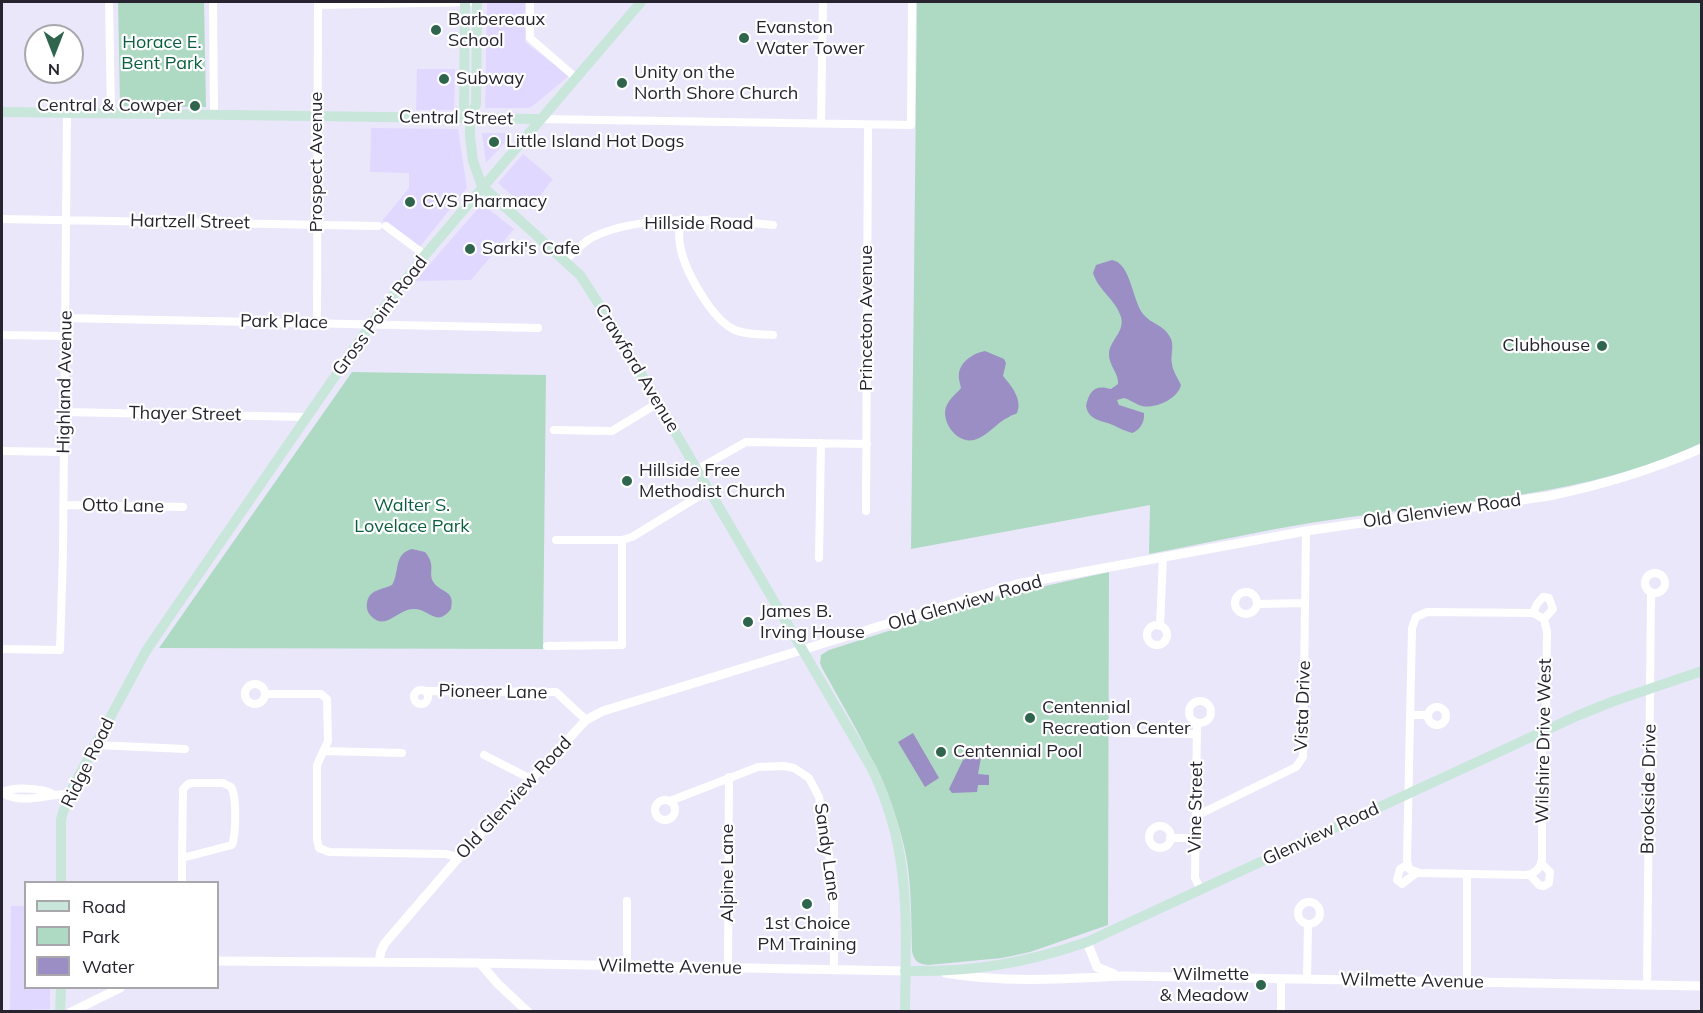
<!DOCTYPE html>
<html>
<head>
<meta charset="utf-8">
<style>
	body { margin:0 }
	#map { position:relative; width:1703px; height:1013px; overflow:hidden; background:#ebe7fa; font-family:Mulish,sans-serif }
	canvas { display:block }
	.frame { position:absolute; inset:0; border:3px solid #272430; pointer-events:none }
	.legend { position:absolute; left:24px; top:881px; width:195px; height:108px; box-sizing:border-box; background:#fff; border:2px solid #a9a7ac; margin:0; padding:8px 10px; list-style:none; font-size:18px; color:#272430 }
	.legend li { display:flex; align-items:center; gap:12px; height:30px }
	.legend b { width:30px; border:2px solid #a9a7ac }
	.north { position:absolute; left:24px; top:24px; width:60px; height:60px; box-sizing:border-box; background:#fff; border:2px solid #a9a7ac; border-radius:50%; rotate:180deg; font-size:16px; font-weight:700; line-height:24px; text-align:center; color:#272430 }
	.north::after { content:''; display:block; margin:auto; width:21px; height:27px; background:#2e654c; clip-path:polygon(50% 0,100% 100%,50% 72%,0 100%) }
</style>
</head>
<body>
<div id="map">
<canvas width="1703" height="1013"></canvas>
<div class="frame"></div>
<ul class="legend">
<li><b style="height:8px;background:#c8e7da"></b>Road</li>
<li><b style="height:16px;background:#aedac3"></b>Park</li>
<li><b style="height:16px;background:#9b8ec5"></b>Water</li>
</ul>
<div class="north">N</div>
</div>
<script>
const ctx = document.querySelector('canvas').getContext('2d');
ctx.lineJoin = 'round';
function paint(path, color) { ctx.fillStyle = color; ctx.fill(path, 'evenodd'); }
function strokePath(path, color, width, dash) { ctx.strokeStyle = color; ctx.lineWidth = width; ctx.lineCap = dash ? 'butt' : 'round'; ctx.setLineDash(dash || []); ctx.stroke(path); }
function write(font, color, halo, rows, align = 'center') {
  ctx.font = font + ' Mulish,sans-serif'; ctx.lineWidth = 4.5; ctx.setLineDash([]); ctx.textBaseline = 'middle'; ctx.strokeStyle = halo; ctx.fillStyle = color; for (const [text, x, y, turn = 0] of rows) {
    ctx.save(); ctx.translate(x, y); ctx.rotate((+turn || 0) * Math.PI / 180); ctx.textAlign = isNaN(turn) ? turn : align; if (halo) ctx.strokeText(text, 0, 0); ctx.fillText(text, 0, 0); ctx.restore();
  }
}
const built = new Path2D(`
	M487,2H525V42L569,76L530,108H485Z
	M417,69H455L454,110H416Z
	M371,128L458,129L467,188L418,249L382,221L409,188V173L370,172Z
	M482,133H509V138L486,163Z
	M523,154L553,179L529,210L498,183Z
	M482,204L514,229L471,280L415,281Z
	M11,906H25L26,988H50V1009L10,1011Z`);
const green = new Path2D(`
	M118,2H204L206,107L120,106Z
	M917,2H1701V443C1587,497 1461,501 1337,519C1274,528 1212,542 1149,554L1150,505L911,549Z
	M352,372L546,375L543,649L159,648Z
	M1109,572L1108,925L1030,952L1002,958L928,965C918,964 914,961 912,951C911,916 912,880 904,846C889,781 854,726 822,668L820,663L821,655L829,650L995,597Z`);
const water = new Path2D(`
	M1112,260C1131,263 1132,300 1143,314C1151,324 1164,325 1170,337C1175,345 1170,355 1172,364C1173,372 1178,378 1181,385C1178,399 1155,409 1142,406C1135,404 1131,400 1124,398L1117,400L1119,405L1144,413C1145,422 1140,430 1132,433C1125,431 1119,428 1113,425C1101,420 1089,421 1086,406C1089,391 1095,384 1111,389L1118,384C1119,373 1108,365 1109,353C1110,340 1125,332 1121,317C1116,300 1098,290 1093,273L1096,265Z
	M985,351L1004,359L1006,363L1003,376C1011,385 1023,400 1017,413C1014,415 1011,415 1009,417C997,422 987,437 974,440C957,444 941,422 946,407C949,399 956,394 961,388C960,383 958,378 959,373C961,361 974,353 985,351Z
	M412,549L425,552C437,566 427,573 434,583C443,594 455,590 451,609C436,628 430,609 414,609C398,608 386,632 371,616C368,613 366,608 367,603C369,589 382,590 392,585C400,572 393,554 412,549Z
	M913,733L939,778L925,787L898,742Z
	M982,752L978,774L989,775V785H978L977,792L952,793L949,789L963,760Z`);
const minor = new Path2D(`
	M109,2L111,114
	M213,2L214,115
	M530,2V38L575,77
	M318,5L477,2
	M540,119L911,125L912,2
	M821,124L823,2
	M2,219L378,226
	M680,221C680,229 678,238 680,245C684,270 712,320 735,330C746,335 761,334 773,335
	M386,226L425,255
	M565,261C573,253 583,242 593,237C643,213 719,220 773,225
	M65,318L538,328
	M317,323L318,2
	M2,335L65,336
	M64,412L306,417
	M554,430L612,431L658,403
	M2,451L64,452
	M698,469L746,442L867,444
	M64,505L183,507
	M866,511L868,125
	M556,540H622L632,537L709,490
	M819,558L821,443
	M1645 583a10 10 0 1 1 20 0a10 10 0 1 1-20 0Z
	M1235 603a11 11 0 1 1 22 0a11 11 0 1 1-22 0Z
	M1257,604L1305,603
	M1427,612L1533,613L1544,619L1547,632L1546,713L1542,743V859C1541,868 1535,874 1526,875L1420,873L1409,869L1407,860L1412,628L1416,617Z
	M1533,613L1537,604L1543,597L1549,598L1553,609L1544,619
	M1147 635a10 10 0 1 1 20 0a10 10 0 1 1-20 0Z
	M1160,626L1163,557
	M547,646L622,645V540
	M2,649L60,650L63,552L67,113
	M245 694a10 10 0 1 1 20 0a10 10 0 1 1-20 0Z
	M414 697a7 7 0 1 1 14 0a7 7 0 1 1-14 0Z
	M426,691L556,692L586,720
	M266,694H321L327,699L328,741L317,765V839L319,848L329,852L445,854L459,857
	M1189 712a11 11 0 1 1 22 0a11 11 0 1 1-22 0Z
	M1428 716a9 9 0 1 1 18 0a9 9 0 1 1-18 0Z
	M1411,715H1428
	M1197,723L1195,878L1201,890
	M1115,733L1196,734
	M96,745L185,749
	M325,751L402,753
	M484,755L531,779
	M223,783L231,787C237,796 236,834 232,845L182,858L183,789L188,784L192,783Z
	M2,793C23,805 47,794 69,794
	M2,793C10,786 44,788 53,794
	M655 810a10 10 0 1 1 20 0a10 10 0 1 1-20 0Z
	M670,801L758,767L784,766L794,768L809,778L819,797L830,861L834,893V969
	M1196,816L1296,767L1303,757L1306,531
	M1149 837a11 11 0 1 1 22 0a11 11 0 1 1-22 0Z
	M1170,838H1196
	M1407,865L1400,869L1397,880L1402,884L1416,873
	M1530,875L1539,885L1544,886L1549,883L1550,872L1541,863
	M182,882V858
	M627,901V967
	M1298 913a11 11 0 1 1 22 0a11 11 0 1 1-22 0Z
	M728,968L729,777
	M1281,979V1012
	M1307,979L1308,924
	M1467,982V874
	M1647,985L1651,593`);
const tertiary = new Path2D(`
	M1087,942L1097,967L1114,974
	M218,961L480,963L905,971
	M379,962L381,951L385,943L459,857L586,720L603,711L1017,584L1306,531L1549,496C1602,485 1652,470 1702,448
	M480,963L498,984L528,1012
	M945,973C1003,983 1064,979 1122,976L1702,986
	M71,1012L120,988`);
const secondary = new Path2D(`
	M465,2L464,107L470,118
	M477,2L476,104L470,118V136L473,161L482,186L580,275L613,326L871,767C912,849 906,923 905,1012
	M2,112L538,119
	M61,882V819L69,794L146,651L167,620L371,324L425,255L641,2
	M905,971C972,972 1023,964 1087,942L1579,715L1614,701L1702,671
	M60,1012L61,988`);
const markers = [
	[436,30,6,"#2e654c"],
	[744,38,6,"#2e654c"],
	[444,79,6,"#2e654c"],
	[622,83,6,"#2e654c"],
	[195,106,6,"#2e654c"],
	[494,142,6,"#2e654c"],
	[410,202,6,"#2e654c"],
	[470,249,6,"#2e654c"],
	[1602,346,6,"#2e654c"],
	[627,481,6,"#2e654c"],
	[748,622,6,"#2e654c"],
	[1030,718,6,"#2e654c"],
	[941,752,6,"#2e654c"],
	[807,904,6,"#2e654c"],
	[1261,985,6,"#2e654c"]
];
const poiNames = [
	["Barbereaux",448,20],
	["School",448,41],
	["Evanston",756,28],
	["Water Tower",756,49],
	["Unity on the",634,73],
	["North Shore Church",634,94],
	["Subway",456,79],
	["Central & Cowper",183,106,"right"],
	["Little Island Hot Dogs",506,142],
	["CVS Pharmacy",422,202],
	["Sarki's Cafe",482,249],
	["Clubhouse",1590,346,"right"],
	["Hillside Free",639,471],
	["Methodist Church",639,492],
	["James B.",760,612],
	["Irving House",760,633],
	["Centennial",1042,708],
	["Recreation Center",1042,729],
	["Centennial Pool",953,752],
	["1st Choice",807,924,"center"],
	["PM Training",807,945,"center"],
	["Wilmette",1249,975,"right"],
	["& Meadow",1249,996,"right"]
];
const parkNames = [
	["Horace E.",162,43],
	["Bent Park",162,64],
	["Walter S.",412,506],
	["Lovelace Park",412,527]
];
const streetNames = [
	["Central Street",456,118,1],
	["Prospect Avenue",317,162,-90],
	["Hartzell Street",190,222,1],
	["Hillside Road",699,224],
	["Gross Point Road",380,316,-53],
	["Princeton Avenue",867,318,-90],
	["Park Place",284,322,1],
	["Crawford Avenue",637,368,59],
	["Highland Avenue",65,382,-89],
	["Thayer Street",185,414,1],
	["Otto Lane",123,506,1],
	["Old Glenview Road",1442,511,-8],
	["Old Glenview Road",965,603,-16],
	["Pioneer Lane",493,692,1],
	["Vista Drive",1303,706,-88],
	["Wilshire Drive West",1544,741,-89],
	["Ridge Road",88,763,-64],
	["Brookside Drive",1649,789,-89],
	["Old Glenview Road",514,798,-47],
	["Vine Street",1196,807,-89],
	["Glenview Road",1321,834,-25],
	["Sandy Lane",827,852,82],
	["Alpine Lane",728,873,-90],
	["Wilmette Avenue",670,967,1],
	["Wilmette Avenue",1412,981,1]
];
paint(built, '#e0d8ff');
paint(green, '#aedac3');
paint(water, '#9b8ec5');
strokePath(minor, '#fff', 8);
strokePath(tertiary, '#fff', 9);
strokePath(secondary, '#c8e7da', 10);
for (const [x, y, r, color] of markers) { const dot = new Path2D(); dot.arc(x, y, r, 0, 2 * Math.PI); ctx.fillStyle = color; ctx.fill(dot); strokePath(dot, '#fff', 2); }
write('18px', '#272430', '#fff', poiNames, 'left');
write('18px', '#0c5e40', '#fff', parkNames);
write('18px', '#272430', '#fff', streetNames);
</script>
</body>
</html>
